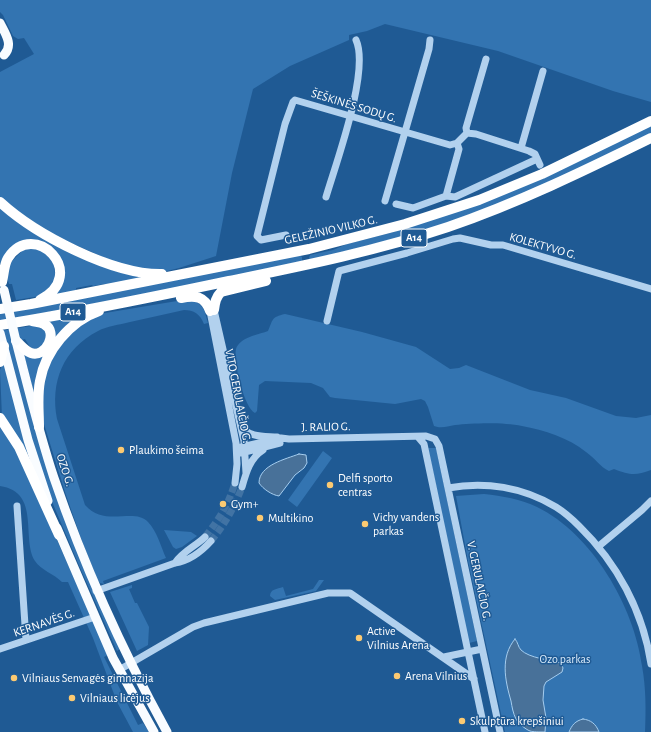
<!DOCTYPE html>
<html>
<head>
<meta charset="utf-8">
<style>
	body { margin:0 }
	canvas { display:block; background:#1f5a94 }
</style>
</head>
<body>
<canvas width="651" height="732"></canvas>
<script>
const ctx = document.querySelector('canvas').getContext('2d');
ctx.lineJoin = 'round';
function paint(path, color) { ctx.fillStyle = color; ctx.fill(path, 'evenodd'); }
function strokePath(path, color, width, dash) { ctx.strokeStyle = color; ctx.lineWidth = width; ctx.lineCap = dash ? 'butt' : 'round'; ctx.setLineDash(dash || []); ctx.stroke(path); }
function write(font, color, halo, rows, align = 'center') {
  ctx.font = font + ' "Alegreya Sans",sans-serif'; ctx.lineWidth = 3; ctx.setLineDash([]); ctx.textBaseline = 'middle'; ctx.strokeStyle = halo; ctx.fillStyle = color; for (const [text, x, y, turn = 0] of rows) {
    ctx.save(); ctx.translate(x, y); ctx.rotate((+turn || 0) * Math.PI / 180); ctx.textAlign = isNaN(turn) ? turn : align; if (halo) ctx.strokeText(text, 0, 0); ctx.fillText(text, 0, 0); ctx.restore();
  }
}
const green = new Path2D(`
	M0,0H651V102L613,91L498,51L385,24L367,31L349,35V40L290,66L253,89L232,173L216,256L179,268L167,271H151L115,264L56,237L0,199V72L34,54L24,38L18,39L13,36L3,15L0,12Z
	M651,125V134L547,185L429,230L310,260L309,258L310,255L333,250L347,244L394,232Z
	M0,205L23,222L149,277L118,284H104L93,286L92,285L76,288V290L62,295L53,296L63,268L32,241L2,271L0,261Z
	M37,247L53,258L56,281L40,296L16,300L12,284H9C4,266 9,264 18,251Z
	M299,255L302,257V261L199,284L0,321V313Z
	M189,299C204,304 204,309 208,323L204,324C200,314 194,310 184,310C166,314 148,318 130,322C119,325 107,326 98,331C63,349 50,382 57,419L85,505C105,528 134,507 148,522C157,531 161,547 166,558L103,581L104,584L100,583L97,579L83,544L65,492L44,424L41,406L47,364L73,329L99,314Z
	M87,313L57,337L37,406L23,351L25,353L52,342L43,322Z
	M285,314L362,332L416,347L450,369L459,368L466,365L530,390L566,398L616,416L636,418L651,415V470C635,476 630,475 614,469L609,471C600,467 595,458 586,452C569,438 544,430 522,426C504,422 472,423 455,425C447,426 442,429 434,426L428,407L425,401L421,399L395,404L335,398L330,397L323,388L311,383L265,381L259,385L257,411L255,413C244,408 233,361 236,349C240,337 258,335 268,331C273,320 271,317 285,314Z
	M37,325L44,328L48,339L37,350L30,347L25,339L14,342L25,386L120,649L117,651L81,570L53,504L33,446L0,331Z
	M3,363H4L36,477L2,417L0,370Z
	M0,421L10,434L108,655L104,657L138,725L143,723L149,732H133L117,702L93,638L68,582H62C54,574 41,570 35,561C21,538 41,492 0,486Z
	M428,448H436L477,641L469,643Z
	M323,451L332,458L297,507L288,500Z
	M484,494C502,496 521,499 537,507C592,534 634,606 642,666C646,688 646,710 645,732H505L468,561L456,496Z
	M164,530L191,532L197,536L182,547L176,549L173,547Z
	M319,580H324L316,591L275,600L270,596C270,589 277,589 283,587L286,596L313,589Z
	M132,585V588L129,589L135,603H137L149,627L148,645L137,651L110,592Z`);
const water = new Path2D(`
	M299,454L306,455L307,463L304,468L295,475L279,496C272,495 263,489 259,483C259,465 286,459 299,454Z
	M515,639C518,642 518,647 521,650C529,658 550,660 561,663L563,668L562,672L546,682L544,686L543,700L546,718L545,732C540,732 533,732 530,731C525,729 518,723 516,719C513,713 512,707 511,701C505,680 500,657 515,639Z
	M583,719C591,720 596,724 599,732H569C572,725 575,721 583,719Z`);
const minorTunnel = new Path2D(`
	M205,537C220,518 228,505 235,483
	M211,541C225,524 234,508 242,487`);
const minor = new Path2D(`
	M467,133L466,128L486,59
	M521,148L543,71
	M446,196L459,149L457,143
	M326,197C336,163 370,71 356,40
	M385,201L429,49L430,40
	M396,204L413,208L446,196L455,197L537,159
	M286,235L261,240L257,236L285,124L293,102L295,100L450,145L457,143L467,133L476,134L529,151L535,154L540,165
	M214,310L244,441L246,473
	M210,311L236,443L237,464L235,483
	M327,321L339,271L407,253L453,239L460,238L491,245H503L651,289
	M241,426C249,438 265,436 277,437
	M418,437L424,444L485,732
	M237,448L281,438L289,439L426,436L435,439L439,446L500,732
	M241,453L280,443
	M242,487C246,473 250,458 263,450
	M448,488C485,481 523,487 556,507C564,512 572,519 579,526C617,563 643,611 651,664
	M17,506L26,640
	M599,546L642,510L651,501
	M175,563C183,551 196,546 205,537
	M96,591L175,563C189,561 202,551 211,541
	M0,649L95,617
	M444,657L482,649
	M119,670L193,627L204,623L328,593H350L474,679`);
const major = new Path2D(`
	M0,23C5,33 14,45 4,55
	M0,333L28,440L48,501
	M16,341C28,387 39,433 54,478C84,566 122,650 167,732
	M57,528L113,658L154,732`);
const highway = new Path2D(`
	M0,202C36,235 113,275 162,274
	M2,282C4,274 4,264 8,258C34,218 90,274 40,300
	M181,298C195,295 205,296 210,311
	M0,309L31,304L309,249L405,224L479,200L542,174L651,121
	M214,310C215,302 216,297 221,292L266,281
	M0,325C77,313 153,297 229,281C302,266 376,251 448,227C518,203 584,171 651,138
	M16,341C21,345 25,351 31,353C46,358 59,332 44,324C40,322 35,322 32,321
	M0,362L4,346
	M0,418L19,447L59,535
	M39,427C39,412 37,396 40,381C45,351 70,321 99,311`);
const majorBridge = new Path2D(`
	M4,290L16,341`);
const markers = [
	[121,450,4,"#fcca72"],
	[330,485,4,"#fcca72"],
	[223,504,4,"#fcca72"],
	[260,518,4,"#fcca72"],
	[365,524,4,"#fcca72"],
	[359,638,4,"#fcca72"],
	[397,676,4,"#fcca72"],
	[14,678,4,"#fcca72"],
	[72,698,4,"#fcca72"],
	[462,721,4,"#fcca72"]
];
const shields = [
	[414,238,26],
	[73,312,26]
];
const shieldNames = [
	["A14",414,238],
	["A14",73,312]
];
const streetNames = [
	["ŠEŠKINĖS SODŲ G.",354,106,17],
	["GELEŽINIO VILKO G.",331,230,-13],
	["KOLEKTYVO G.",543,246,16],
	["VITO GERULAIČIO G.",238,396,79],
	["J. RALIO G.",326,427,-1],
	["OZO G.",65,470,72],
	["V. GERULAIČIO G.",479,581,78],
	["KERNAVĖS G.",44,623,-19]
];
const poiNames = [
	["Plaukimo šeima",129,450],
	["Delfi sporto",338,478],
	["centras",338,492],
	["Gym+",231,504],
	["Vichy vandens",373,517],
	["parkas",373,531],
	["Multikino",268,518],
	["Active",367,631],
	["Vilnius Arena",367,645],
	["Arena Vilnius",405,676],
	["Vilniaus Senvagės gimnazija",22,678],
	["Vilniaus licėjus",80,698],
	["Skulptūra krepšiniui",470,721]
];
const parkNames = [
	["Ozo parkas",565,659]
];
paint(green, '#3374b1');
paint(water, '#487199');
strokePath(water, '#a5cdef', 1);
strokePath(minorTunnel, '#4173a4', 7, [7, 3.5]);
strokePath(minor, '#b2d1ee', 7);
strokePath(major, '#f9fcff', 9);
strokePath(highway, '#fff', 10);
strokePath(majorBridge, '#f9fcff', 9);
for (const [x, y, r, color] of markers) { const dot = new Path2D(); dot.arc(x, y, r, 0, 2 * Math.PI); ctx.fillStyle = color; ctx.fill(dot); strokePath(dot, '#1f5a94', 1.5); }
for (const [x, y, w] of shields) { const box = new Path2D(); box.roundRect(x - w / 2, y - 9, w, 18, 3); ctx.fillStyle = '#1f5a94'; ctx.fill(box); strokePath(box, '#fff', 1); }
write('bold 11px', '#fff', null, shieldNames);
write('12px', '#fff', '#1f5a94', streetNames);
write('12px', '#fff', '#1f5a94', poiNames, 'left');
write('12px', '#d8eafa', '#1f5a94', parkNames);
</script>
</body>
</html>
